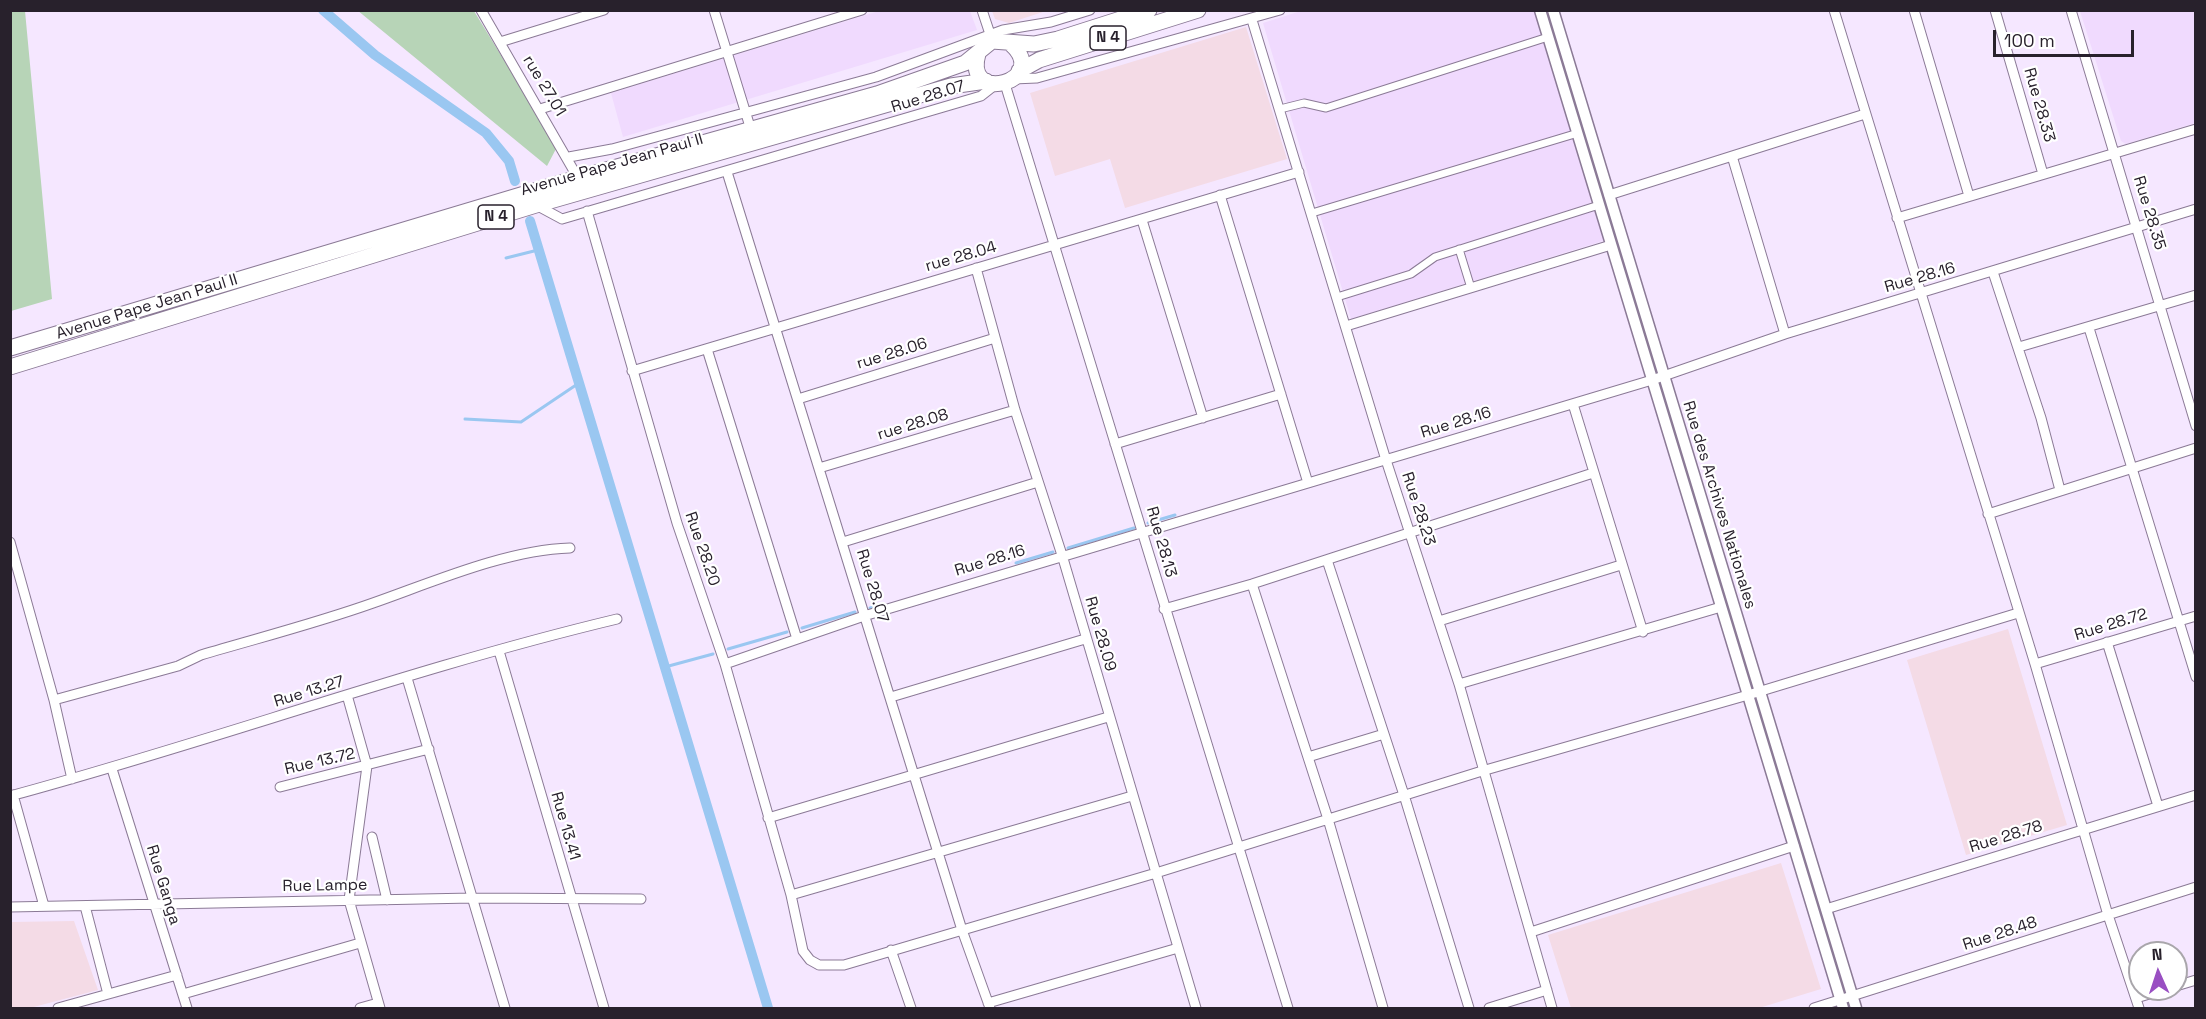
<!DOCTYPE html>
<html>
<head>
<meta charset="utf-8">
<style>
	body { margin:0 }
	#map { position:relative; width:2206px; height:1019px; overflow:hidden; background:#f5e7ff; font-family:"Space Grotesk",sans-serif }
	canvas { display:block }
	.frame { position:absolute; inset:0; border:12px solid #28212c; pointer-events:none }
	.north { position:absolute; left:2128px; top:941px; width:60px; height:60px; box-sizing:border-box; background:#fff; border:2px solid #a9a6ab; border-radius:50%; rotate:357deg; font-size:16px; font-weight:700; line-height:24px; text-align:center; color:#28212c }
	.north::after { content:''; display:block; margin:auto; width:21px; height:27px; background:#994fc2; clip-path:polygon(50% 0,100% 100%,50% 72%,0 100%) }
	.scale { position:absolute; left:1993px; top:30px; width:141px; height:27px; box-sizing:border-box; border:3px solid #28212c; border-top:0; padding-left:8px; font-size:18px; line-height:21px; white-space:nowrap; color:#28212c; -webkit-text-stroke:4px #fff; paint-order:stroke }
</style>
</head>
<body>
<div id="map">
<canvas width="2206" height="1019"></canvas>
<div class="frame"></div>
<div class="north">N</div>
<div class="scale">100 m</div>
</div>
<script>
const ctx = document.querySelector('canvas').getContext('2d');
ctx.lineJoin = 'round';
function paint(path, color) { ctx.fillStyle = color; ctx.fill(path, 'evenodd'); }
function strokePath(path, color, width, dash) { ctx.strokeStyle = color; ctx.lineWidth = width; ctx.lineCap = dash ? 'butt' : 'round'; ctx.setLineDash(dash || []); ctx.stroke(path); }
function write(font, color, halo, rows, align = 'center') {
  ctx.font = font + ' "Space Grotesk",sans-serif'; ctx.lineWidth = 4.5; ctx.setLineDash([]); ctx.textBaseline = 'middle'; ctx.strokeStyle = halo; ctx.fillStyle = color; for (const [text, x, y, turn = 0] of rows) {
    ctx.save(); ctx.translate(x, y); ctx.rotate((+turn || 0) * Math.PI / 180); ctx.textAlign = isNaN(turn) ? turn : align; if (halo) ctx.strokeText(text, 0, 0); ctx.fillText(text, 0, 0); ctx.restore();
  }
}
const built = new Path2D(`
	M1304,10L1536,11L1606,240L1351,319L1263,23Z
	M879,11H970L977,30L623,137L611,93Z
	M2080,11H2195V123L2126,144L2121,141Z`);
const education = new Path2D(`
	M992,11V10L1046,11L1009,23L995,19Z
	M1246,27L1287,159L1125,208L1110,159L1055,176L1030,93Z
	M2008,629L2067,825L1966,855L1907,660Z
	M1781,863L1821,989L1759,1008H1571L1548,935Z
	M74,921L98,990L30,1008H11V922Z`);
const green = new Path2D(`
	M357,10L474,11L557,147L547,166Z
	M25,11L52,299L11,311L10,11Z`);
const stream = new Path2D(`
	M506,258L538,250
	M465,419L521,422L579,383
	M1148,523L1175,515
	M1068,548L1134,528
	M1016,563L1053,552
	M870,608L877,606
	M802,628L855,612
	M728,649L787,632
	M665,667L713,654`);
const canal = new Path2D(`
	M323,10L375,55L486,133L509,161L515,181
	M530,221L768,1008`);
const pedestrian = new Path2D(`
	M1280,109L1304,103L1326,108L1548,37
	M1312,213L1578,133
	M1459,249L1471,288
	M1337,297L1411,274L1435,257L1599,205`);
const minor = new Path2D(`
	M481,10L578,178
	M714,10L751,130
	M982,10L992,40
	M1834,10L2035,664L2108,915L2139,1008
	M1914,10L1969,196
	M1995,10L2043,174
	M2071,10L2196,426
	M1252,20L1386,460L1459,684L1552,1008
	M500,42L604,10
	M1013,79L1037,78L1280,10
	M1005,84L1288,1008
	M540,109L862,10
	M1732,156L1785,334
	M569,157L612,149L876,77L1003,30L1051,22L1090,10
	M727,172L962,930L990,1008
	M1220,195L1308,483
	M1609,195L1865,114
	M536,205L562,219L981,96L995,85
	M587,211L677,523L725,664L791,895L803,951L810,960L819,965H844L1156,873L1482,771L1748,695L2018,613
	M1897,218L2196,129
	M1142,220L1203,418
	M976,268L1015,410L1062,555L1196,1008
	M1993,272L2041,418L2060,490
	M1346,326L1611,245
	M2089,328L2196,677
	M2019,347L2196,295
	M707,349L797,639
	M632,371L1299,172
	M798,399L995,338
	M1573,404L1643,632
	M1115,444L1281,394
	M819,468L1015,410
	M1988,514L2196,448
	M10,542L54,700L72,779
	M843,542L1038,482
	M1327,560L1404,795L1469,1008
	M1252,584L1328,819L1383,1008
	M1164,609L1252,584L1593,473
	M1439,621L1621,565
	M2107,642L2158,806
	M499,651L604,1008
	M725,664L864,616L1652,380L1785,334L2196,209
	M2035,664L2196,616
	M407,678L505,1008
	M1459,684L1721,607
	M347,695L367,766L349,900L380,1008
	M891,697L1085,639
	M54,700L178,666L201,655C258,638 317,623 373,603C433,582 506,550 570,548
	M1308,757L1384,734
	M112,769L187,1008
	M280,787L429,749
	M13,795L44,906
	M10,796C214,741 412,668 617,619
	M768,818L1108,717
	M372,837L387,900
	M791,895L1132,796
	M85,906L108,994
	M10,907L473,898L641,899
	M1826,909L2196,795
	M1531,932L1794,846
	M891,950L911,1008
	M2176,986L2196,980
	M183,994L360,943
	M2136,998L2166,989
	M988,1003L1178,948
	M58,1008L177,975
	M360,1008L378,1003
	M1489,1008L1547,990
	M1814,1008L2196,887`);
const tertiary = new Path2D(`
	M1540,10L1843,1008
	M1553,10L1856,1008`);
const trunk = new Path2D(`
	M978,54C963,106 1052,81 1011,44
	M1019,71L1039,60L1198,10
	M10,348L578,178L877,94L965,63L992,41L1034,44L1058,39L1149,10
	M10,367L536,205L951,86L986,81`);
const shields = [
	[1108,38,36],
	[496,217,36]
];
const shieldNames = [
	["N 4",1108,38],
	["N 4",496,217]
];
const streetNames = [
	["rue 27.01",544,86,59],
	["Rue 28.07",928,97,-17],
	["Rue 28.33",2039,105,74],
	["Avenue Pape Jean Paul II",612,165,-16],
	["Rue 28.35",2149,213,73],
	["rue 28.04",961,257,-16],
	["Rue 28.16",1920,278,-16],
	["Avenue Pape Jean Paul II",147,307,-17],
	["rue 28.06",892,354,-17],
	["Rue 28.16",1456,423,-17],
	["rue 28.08",913,425,-17],
	["Rue des Archives Nationales",1719,505,73],
	["Rue 28.23",1418,509,72],
	["Rue 28.13",1161,542,74],
	["Rue 28.20",702,549,71],
	["Rue 28.16",990,561,-17],
	["Rue 28.07",872,586,73],
	["Rue 28.72",2111,625,-17],
	["Rue 28.09",1100,634,74],
	["Rue 13.27",309,692,-17],
	["Rue 13.72",320,762,-13],
	["Rue 13.41",565,826,74],
	["Rue 28.78",2006,837,-17],
	["Rue Ganga",163,885,73],
	["Rue Lampe",325,886,-1],
	["Rue 28.48",2000,934,-18]
];
paint(built, '#f0dafe');
paint(education, '#f4dbe6');
paint(green, '#b7d4b7');
strokePath(stream, '#9ac7f1', 3);
strokePath(canal, '#9ac7f1', 10);
strokePath(pedestrian, '#8b7a96', 9);
strokePath(minor, '#8b7a96', 11);
strokePath(tertiary, '#8b7a96', 13);
strokePath(trunk, '#8b7a96', 17);
strokePath(pedestrian, '#fff', 7);
strokePath(minor, '#fff', 9);
strokePath(tertiary, '#fff', 10);
strokePath(trunk, '#fff', 15);
for (const [x, y, w] of shields) { const box = new Path2D(); box.roundRect(x - w / 2, y - 12, w, 24, 4.5); ctx.fillStyle = '#fff'; ctx.fill(box); strokePath(box, '#28212c', 1.5); }
write('bold 15px', '#28212c', null, shieldNames);
write('16px', '#28212c', '#fff', streetNames);
</script>
</body>
</html>
